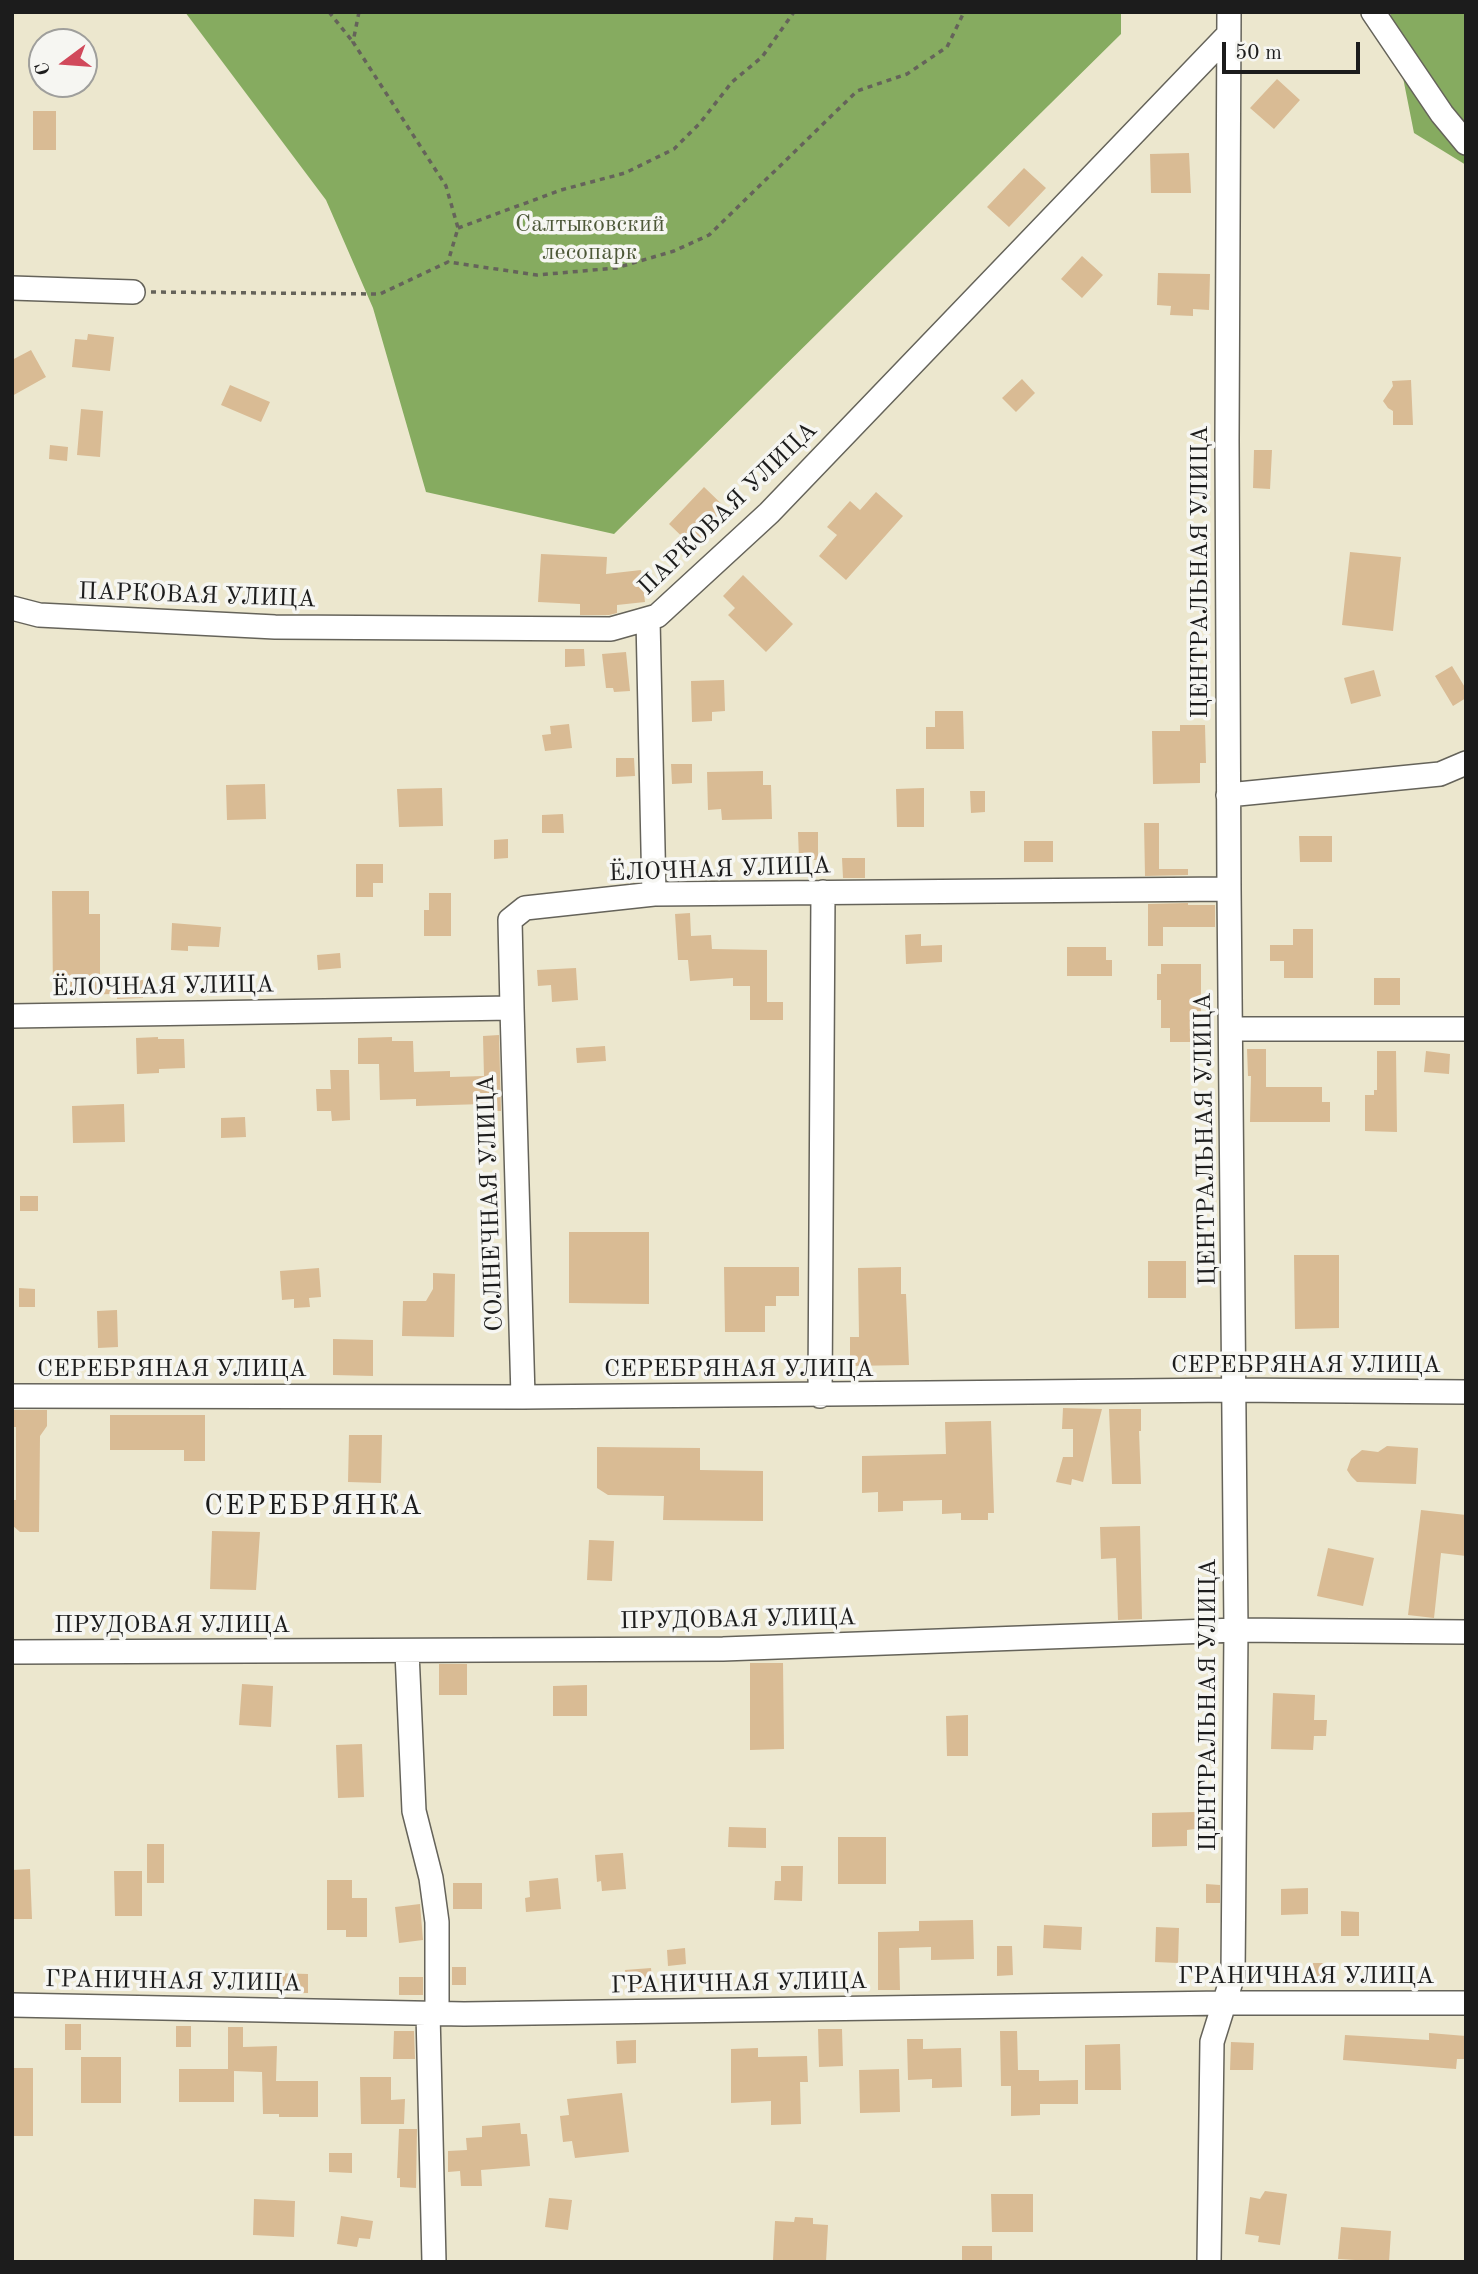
<!DOCTYPE html>
<html>
<head>
<meta charset="utf-8">
<style>
	body { margin:0 }
	#map { position:relative; width:1478px; height:2274px; overflow:hidden; background:#ece7ce; font-family:"Old Standard TT",serif }
	canvas { display:block }
	.frame { position:absolute; inset:0; border:14px solid #1c1c1c; pointer-events:none }
	.north { position:absolute; left:28px; top:28px; width:70px; height:70px; box-sizing:border-box; background:#f6f6f2; border:2px solid #9f9f9c; border-radius:50%; rotate:254deg; font-size:19px; font-weight:700; line-height:28px; text-align:center; color:#1c1c1c }
	.north::after { content:''; display:block; margin:auto; width:24px; height:32px; background:#d1495b; clip-path:polygon(50% 0,100% 100%,50% 72%,0 100%) }
	.scale { position:absolute; left:1222px; top:42px; width:138px; height:32px; box-sizing:border-box; border:4px solid #1c1c1c; border-top:0; padding-left:9px; font-size:21px; line-height:24px; white-space:nowrap; color:#1c1c1c; -webkit-text-stroke:5px #f6f6f2; paint-order:stroke }
</style>
</head>
<body>
<div id="map">
<canvas width="1478" height="2274"></canvas>
<div class="frame"></div>
<div class="north">С</div>
<div class="scale">50 m</div>
</div>
<script>
const ctx = document.querySelector('canvas').getContext('2d');
ctx.lineJoin = 'round';
function paint(path, color) { ctx.fillStyle = color; ctx.fill(path, 'evenodd'); }
function strokePath(path, color, width, dash) { ctx.strokeStyle = color; ctx.lineWidth = width; ctx.lineCap = dash ? 'butt' : 'round'; ctx.setLineDash(dash || []); ctx.stroke(path); }
function write(font, color, halo, rows, align = 'center') {
  ctx.font = font + ' "Old Standard TT",serif'; ctx.lineWidth = 7; ctx.setLineDash([]); ctx.textBaseline = 'middle'; ctx.strokeStyle = halo; ctx.fillStyle = color; for (const [text, x, y, turn = 0] of rows) {
    ctx.save(); ctx.translate(x, y); ctx.rotate((+turn || 0) * Math.PI / 180); ctx.textAlign = isNaN(turn) ? turn : align; if (halo) ctx.strokeText(text, 0, 0); ctx.fillText(text, 0, 0); ctx.restore();
  }
}
const forest = new Path2D(`
	M185,12H1121V34L614,534L426,492L373,308L326,200Z
	M1390,12H1466V165L1414,133Z`);
const building = new Path2D(`
	M1277,79L1300,100L1274,129L1250,108Z
	M33,111H56V150H33Z
	M1189,153L1191,193H1151L1150,154Z
	M1024,168L1046,188L1009,227L987,207Z
	M1082,256L1103,275L1082,298L1061,279Z
	M1158,273L1210,274L1209,310L1193,309V316L1170,315L1171,306L1157,305Z
	M88,334L114,337L110,371L72,367L75,339L87,340Z
	M31,350L46,377L12,396V360Z
	M1022,379L1035,393L1016,412L1002,398Z
	M1411,380L1413,425H1393V411L1388,408L1383,401L1393,386L1392,381Z
	M230,385L270,402L261,422L221,405Z
	M81,409L103,411L100,457L77,455Z
	M50,445L68,447L67,461L49,459Z
	M1254,450H1272L1270,489L1253,488Z
	M704,487L731,513L695,549L669,524Z
	M876,492L903,516L846,580L819,556L837,535L827,527L850,501L860,510Z
	M1350,552L1401,557L1393,631L1342,625Z
	M541,554L607,557L606,574L641,570L645,602L617,605V613L609,615H580V604L538,602Z
	M743,575L793,624L766,652L728,615L735,608L723,596Z
	M565,649H584L585,666L565,667Z
	M626,652L630,691L614,692L613,688H606L602,654Z
	M1452,666L1466,689V698L1453,706L1435,676Z
	M1374,670L1381,696L1351,704L1344,678Z
	M724,680L725,711L712,712V721L692,722L691,681Z
	M935,711H963L964,749H926V727H935Z
	M569,724L572,748L545,751L542,735L551,734L550,726Z
	M1180,725H1205L1206,763H1200V783L1153,784L1152,731H1180Z
	M616,758H634L635,776L616,777Z
	M671,764H692V783L672,784Z
	M763,771V785H771L772,819L722,820L721,809L708,810L707,772Z
	M265,784L266,819L227,820L226,785Z
	M442,788L443,826L399,827L397,789Z
	M924,788V827H897L896,789Z
	M970,791H985V812L971,813Z
	M563,814L564,833H542V815Z
	M1144,823H1159V869H1188V875L1145,876Z
	M798,832H818V860H799Z
	M1299,836H1332V862H1300Z
	M508,839V858L494,859V840Z
	M1024,841H1053V862H1024Z
	M842,858H865V878H843Z
	M356,864H383V883H373V897H356Z
	M52,891H89V914H100V980H143V998L117,999V994L53,995Z
	M429,893H451V936H424V910H429Z
	M1188,903V905H1215V927H1163V946H1148V904Z
	M690,913L691,936L711,935L712,949L767,950V1002H783V1020H750V986H733V978L690,981L688,960H678L675,914Z
	M172,923L221,927L219,947L188,946V951L171,950Z
	M1293,929H1313V978H1284V961H1270V945H1293Z
	M921,934V946L942,945V962L906,964L905,935Z
	M1067,947H1106V960H1112V976H1067Z
	M340,953L341,968L318,970L317,955Z
	M1161,964H1201V1028H1192V1042H1170V1028H1161V1000H1157V974H1161Z
	M576,968L578,1000L552,1002L551,985L538,986L537,970Z
	M1374,978H1400V1005H1374Z
	M499,1035L501,1111H485L484,1104L416,1106V1099L380,1100L379,1064H358V1038L392,1037V1041H413L414,1072L450,1071V1077L484,1076L483,1036Z
	M158,1037V1039H184L185,1068L159,1069V1073L137,1074L136,1038Z
	M605,1046L606,1061L577,1063L576,1048Z
	M1247,1049H1266V1087H1322V1102H1330V1122H1250L1251,1076H1248Z
	M1377,1051H1396L1397,1132L1365,1131V1095H1374V1090H1377Z
	M1426,1051L1450,1054L1449,1074L1424,1072Z
	M330,1070H349L350,1120L332,1121L331,1111H317L316,1089H331Z
	M124,1104L125,1142L73,1143L72,1106Z
	M245,1117L246,1137L221,1138V1118Z
	M20,1196H38V1211H20Z
	M569,1232H649V1304L569,1303Z
	M1294,1255H1339V1328L1295,1329Z
	M1148,1261H1186V1298H1148Z
	M724,1267H799V1296H776V1306H765V1332H725Z
	M901,1267V1294H906L909,1365L850,1366V1337H859L858,1268Z
	M319,1268L321,1297L309,1298L310,1307L294,1308V1299L282,1300L280,1271Z
	M433,1273L455,1274L454,1337L402,1336L403,1301H426L433,1289Z
	M19,1288L35,1289V1307H19Z
	M117,1310L118,1347L98,1348L97,1311Z
	M333,1339L373,1340V1376L333,1375Z
	M1063,1408L1102,1409L1083,1482L1072,1479L1071,1485L1056,1482L1063,1457H1073V1429H1062Z
	M1109,1409H1141V1431H1139L1141,1484H1112Z
	M12,1410H47V1426L40,1436L39,1532H20L12,1525V1500H16V1427H12Z
	M110,1415H205V1461H184V1450H110Z
	M991,1421L994,1513H988V1520H961V1513L942,1514V1500L903,1501V1511L878,1512V1492L862,1493V1456L946,1454L945,1422Z
	M349,1435H382L381,1483L348,1482Z
	M1387,1446L1418,1448L1416,1484L1357,1482L1351,1476L1347,1470L1351,1459L1362,1450L1378,1452Z
	M597,1447L700,1448V1470L763,1471V1521L663,1520L664,1496L608,1495L597,1488Z
	M1421,1510L1466,1515V1556L1441,1553L1434,1618L1408,1615Z
	M1140,1526L1142,1619L1118,1620L1116,1558L1101,1559L1100,1527Z
	M212,1531L260,1532L256,1590L210,1589Z
	M589,1540L614,1541L612,1581L587,1580Z
	M1328,1548L1374,1558L1363,1606L1317,1596Z
	M750,1663H783L784,1749L750,1750Z
	M439,1664H467V1695H439Z
	M242,1684L273,1686L271,1727L239,1725Z
	M587,1685V1716H553V1686Z
	M1273,1693L1315,1695L1314,1720H1327L1326,1736H1314L1313,1750L1271,1749Z
	M968,1715V1756H947L946,1716Z
	M362,1744L364,1797L338,1798L336,1745Z
	M1195,1812V1829L1187,1830V1846L1152,1847V1813Z
	M729,1827L766,1828V1848L728,1847Z
	M838,1837H886V1884H838Z
	M147,1844H164V1883H147Z
	M623,1853L626,1889L602,1891L601,1881L597,1882L595,1855Z
	M781,1866H803L802,1901L774,1900L775,1881H781Z
	M30,1869L32,1919H12V1870Z
	M114,1871H142V1916H115Z
	M558,1878L561,1909L526,1912L525,1898L530,1897L529,1881Z
	M327,1880H352V1898H367V1937H346V1930H327Z
	M453,1883H482V1909H453Z
	M1206,1884L1220,1885V1903H1206Z
	M1308,1888V1914L1281,1915V1889Z
	M420,1904L423,1940L399,1943L395,1907Z
	M1341,1911L1359,1912V1936H1341Z
	M973,1920L974,1959L931,1960V1947L899,1948L900,1990H878V1932L919,1931V1921Z
	M1044,1925L1082,1927L1081,1950L1043,1948Z
	M1156,1927L1179,1928L1178,1963L1155,1962Z
	M997,1946H1012L1013,1975L997,1976Z
	M685,1948L686,1964L668,1966L667,1950Z
	M1313,1963H1328V1986H1313Z
	M452,1967H466V1985H452Z
	M651,1968L653,1989L627,1991L625,1970Z
	M274,1973L308,1974V1993H274Z
	M399,1977H423V1995H399Z
	M65,2024H81V2050H65Z
	M176,2026H191V2047H176Z
	M228,2027H243V2047L277,2046L276,2081H318V2117H279V2114H263L262,2072L234,2071V2102H179V2069H228Z
	M818,2029H842L843,2066L819,2067Z
	M394,2031H414L415,2059H393Z
	M1000,2031H1017L1018,2070H1039V2081L1078,2080V2104H1040V2115L1011,2116V2086H1001Z
	M1429,2033L1466,2036V2059H1457L1456,2069L1343,2060L1345,2035L1429,2040Z
	M907,2039H923V2049L961,2048L962,2087L932,2088V2079L908,2080Z
	M636,2040V2063L617,2064L616,2041Z
	M1231,2042L1254,2043L1253,2070H1230Z
	M1120,2044L1121,2090H1085V2045Z
	M758,2048V2057L807,2056L808,2082H800L801,2124L771,2125V2101L731,2103V2049Z
	M81,2057H121V2103H81Z
	M12,2068H33V2136H12Z
	M899,2069L900,2112L860,2113L859,2070Z
	M360,2077H391V2100L405,2099L404,2124H361Z
	M622,2093L629,2152L575,2158L572,2141L563,2142L560,2116L569,2115L567,2099Z
	M520,2123L521,2134H527L530,2166L481,2170L482,2186H461L460,2171L448,2172V2151L467,2150L466,2138L482,2137V2126Z
	M399,2129H417L416,2188L400,2187V2178H397Z
	M329,2153H352V2173L329,2172Z
	M1265,2191L1287,2194L1280,2245L1258,2242L1259,2236L1245,2234L1250,2197L1260,2199Z
	M991,2194H1033V2232H992Z
	M549,2198L572,2200L568,2230L545,2227Z
	M254,2199L295,2201L294,2237L253,2235Z
	M341,2216L373,2221L370,2239L359,2238L357,2247L337,2244Z
	M795,2217L813,2218V2224L828,2225L826,2262L773,2260L775,2221L794,2222Z
	M1341,2227L1391,2231L1389,2262L1338,2259Z
	M962,2246H992V2262H962Z`);
const path = new Path2D(`
	M329,12L353,42
	M359,12L353,42L446,186L458,228L448,262
	M458,228L561,190L625,173L674,149L700,123L732,82L762,57L794,12
	M151,292L380,294L448,262L537,275L616,268L674,251L709,235L857,91L907,74L947,47L964,12`);
const minor = new Path2D(`
	M1373,12L1442,114L1466,143
	M12,288L133,292
	M12,608L39,615L275,627L611,629L657,616L769,513L1227,36
	M648,619L654,894
	M1228,795L1440,774L1466,763
	M512,1008L523,1397
	M12,1016L512,1008L510,920L525,908L654,894L1229,889
	M1231,1029H1466
	M12,1396L523,1397L1233,1390L1466,1392
	M820,1396L823,892
	M12,1652L723,1649L1236,1630L1466,1632
	M407,1652L414,1811L431,1878L437,1922V2013
	M12,2005L464,2014L1224,2003H1466
	M428,2013L434,2262
	M1209,2262L1212,2042L1233,1975L1236,1630L1229,889L1227,439L1229,12`);
const parkNames = [
	["Салтыковский",590,225],
	["лесопарк",590,253]
];
const streetNames = [
	["ПАРКОВАЯ УЛИЦА",728,509,-44],
	["ЦЕНТРАЛЬНАЯ УЛИЦА",1201,572,-90],
	["ПАРКОВАЯ УЛИЦА",197,596,2],
	["ЁЛОЧНАЯ УЛИЦА",720,870,-2],
	["ЁЛОЧНАЯ УЛИЦА",163,987,-1],
	["ЦЕНТРАЛЬНАЯ УЛИЦА",1206,1139,-91],
	["СОЛНЕЧНАЯ УЛИЦА",491,1203,-92],
	["СЕРЕБРЯНАЯ УЛИЦА",1306,1366],
	["СЕРЕБРЯНАЯ УЛИЦА",172,1370],
	["СЕРЕБРЯНАЯ УЛИЦА",739,1370],
	["ПРУДОВАЯ УЛИЦА",738,1620,-1],
	["ПРУДОВАЯ УЛИЦА",172,1626],
	["ЦЕНТРАЛЬНАЯ УЛИЦА",1209,1705,-90],
	["ГРАНИЧНАЯ УЛИЦА",1306,1977],
	["ГРАНИЧНАЯ УЛИЦА",173,1982,1],
	["ГРАНИЧНАЯ УЛИЦА",739,1984,-1]
];
const quarterNames = [
	["СЕРЕБРЯНКА",314,1507]
];
paint(forest, '#86ab60');
paint(building, '#d9bb94');
strokePath(minor, '#65635a', 26);
strokePath(path, '#65635a', 3.5, [5, 5]);
strokePath(minor, '#fff', 23);
write('24px', '#4d5838', '#f6f6f2', parkNames);
write('24px', '#1c1c1c', '#f6f6f2', streetNames);
ctx.letterSpacing = '2px';
write('28px', '#1c1c1c', '#f6f6f2', quarterNames);
ctx.letterSpacing = '0px';
</script>
</body>
</html>
